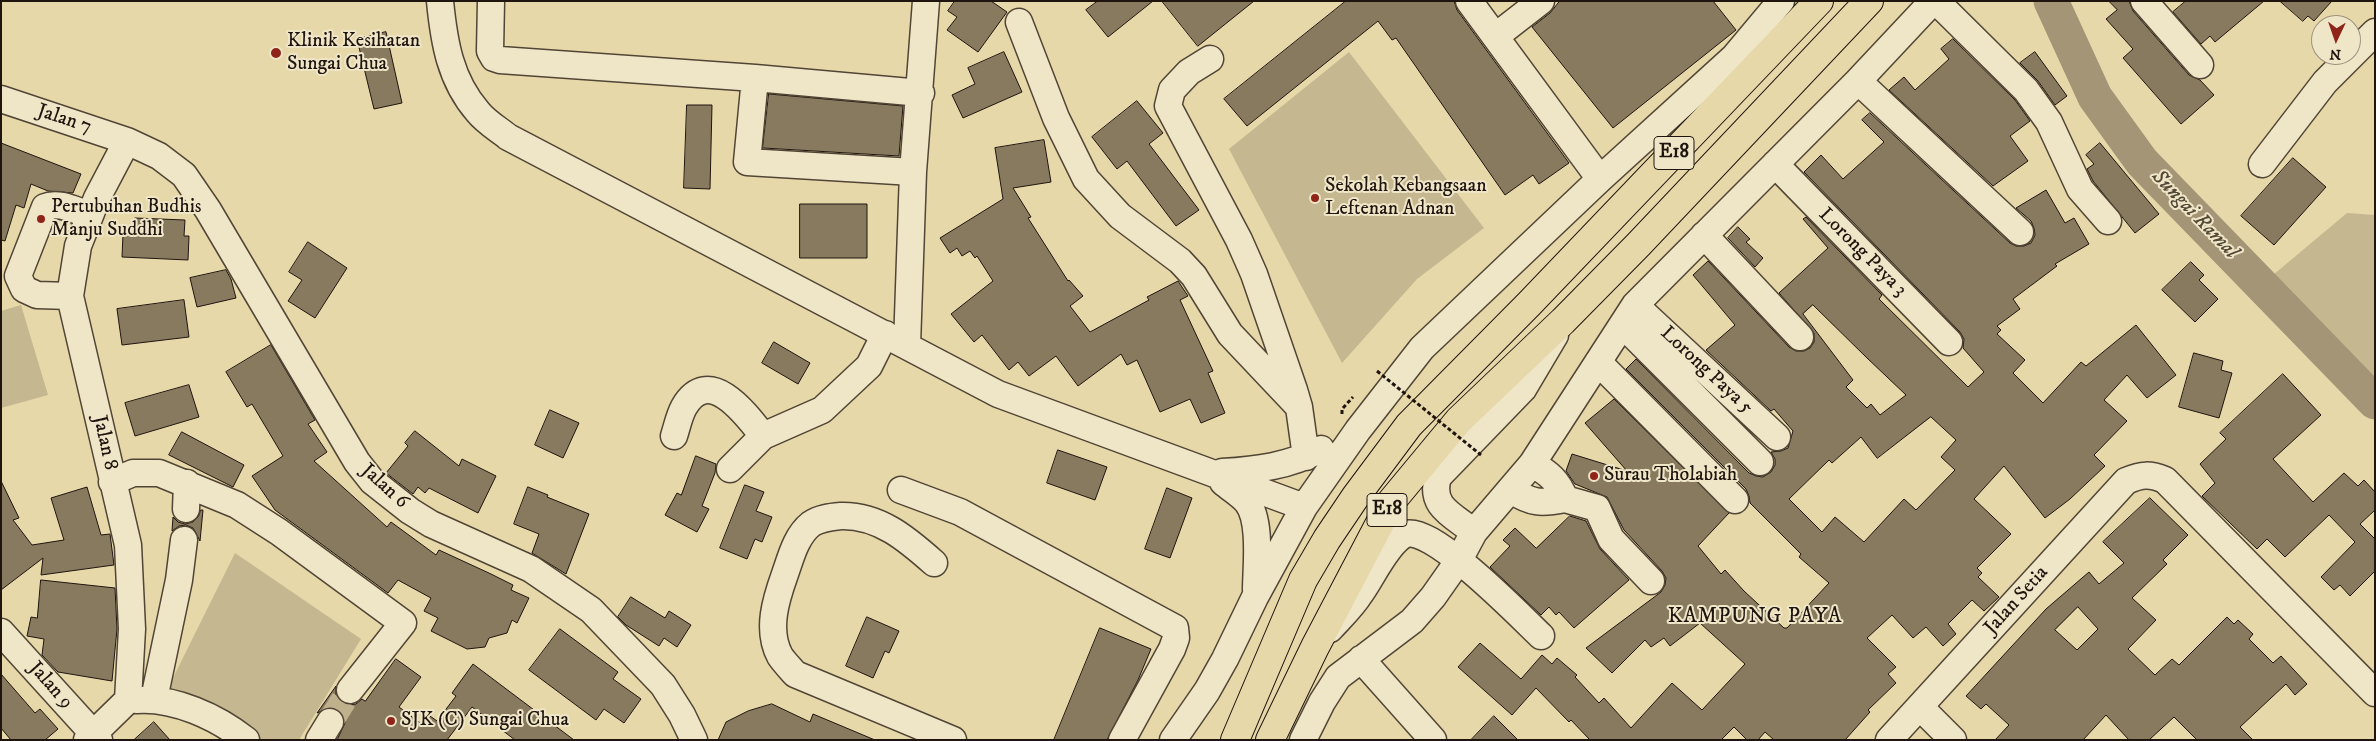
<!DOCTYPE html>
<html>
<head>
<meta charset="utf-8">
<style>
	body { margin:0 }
	#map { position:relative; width:2376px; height:741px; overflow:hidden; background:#e7d8aa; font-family:"IM FELL DW Pica",serif }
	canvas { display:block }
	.frame { position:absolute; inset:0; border:2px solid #1f140e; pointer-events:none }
	.north { position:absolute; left:2311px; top:15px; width:50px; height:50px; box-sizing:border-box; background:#efe6c8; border:1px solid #9c927e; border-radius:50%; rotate:183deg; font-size:14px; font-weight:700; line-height:20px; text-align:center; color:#1f140e }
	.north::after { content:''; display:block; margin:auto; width:18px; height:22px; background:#8f2418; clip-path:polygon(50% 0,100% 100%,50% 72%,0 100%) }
</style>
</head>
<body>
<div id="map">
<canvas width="2376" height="741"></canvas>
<div class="frame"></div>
<div class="north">N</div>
</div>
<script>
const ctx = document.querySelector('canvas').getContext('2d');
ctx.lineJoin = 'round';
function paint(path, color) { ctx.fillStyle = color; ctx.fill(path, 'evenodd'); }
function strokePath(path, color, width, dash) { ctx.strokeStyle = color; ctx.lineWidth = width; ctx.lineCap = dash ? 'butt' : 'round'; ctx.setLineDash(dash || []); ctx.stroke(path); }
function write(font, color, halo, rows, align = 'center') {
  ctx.font = font + ' "IM FELL DW Pica",serif'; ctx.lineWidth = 4; ctx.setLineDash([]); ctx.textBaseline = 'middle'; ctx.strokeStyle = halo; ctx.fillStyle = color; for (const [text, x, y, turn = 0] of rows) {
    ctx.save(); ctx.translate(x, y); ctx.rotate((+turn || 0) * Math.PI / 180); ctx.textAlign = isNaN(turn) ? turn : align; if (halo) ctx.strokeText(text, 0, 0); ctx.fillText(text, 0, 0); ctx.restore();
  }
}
const green = new Path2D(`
	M1349,52L1484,228L1417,279L1342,363L1229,149Z
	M2347,213L2375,215V380L2273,275Z
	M21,305L48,395L1,408V311Z
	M235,553L361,639L299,740H254L167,690Z`);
const river = new Path2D(`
	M2051,1L2095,97L2142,162L2375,402`);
const building = new Path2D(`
	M955,1H991L1007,12L978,52L947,30L957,17L948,11Z
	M1098,1H1153L1108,37L1086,10Z
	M1162,1H1254L1198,46Z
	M1346,1H1454L1457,10L1569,163L1539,184L1533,175L1505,195L1396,38L1392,40L1378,21L1247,126L1224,99Z
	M1560,1H1713L1736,30L1613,128L1532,27L1550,13Z
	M2109,1H2129L2133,11L2189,75L2200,80L2214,95L2181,124L2123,58L2133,49L2106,19L2117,10Z
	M2186,1H2264L2215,42L2210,36L2201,44L2173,12Z
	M2280,1H2332L2314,21L2308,16L2303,21Z
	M386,32L402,103L374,109L357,39Z
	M1953,39L2015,100L2030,121L2010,136L2028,161L1993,186L1889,90L1904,77L1915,90L1949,59L1941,49Z
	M1004,52L1022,92L963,118L952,95L975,84L968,68Z
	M2035,52L2067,96L2055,105L2038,81L2020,63Z
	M769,94L903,106L899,156L763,148Z
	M1137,101L1163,133L1149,144L1199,210L1176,226L1127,161L1117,169L1092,137Z
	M687,105H712L710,189L684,188Z
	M1870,113L2010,243L2016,246H2024L2031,243L2035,235L2034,228L2031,221L2016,208L2046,190L2065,223L2074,218L2089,244L2055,264L2057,266L2013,299L2020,309L1997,326L2001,330L1997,334L2025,360L2013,373L2043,403L2081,362L2086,366L2136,325L2176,375L2147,398L2127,375L2104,400L2127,421L2094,455L2105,466L2070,499L2045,518L2004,466L1974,499L2011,534L1977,568L1982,573L1978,577L1999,597L1984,611L1972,600L1948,624L1956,634L1943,646L1926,627L1913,638L1892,615L1867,638L1896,667L1888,674L1896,683L1868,710L1870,712L1845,740H1774L1765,732L1758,740H1747L1734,727L1721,740H1590L1571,720L1569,722L1536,688L1512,715L1458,667L1480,643L1521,679L1542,655L1552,664L1557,658L1577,675L1575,677L1599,703L1604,698L1631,728L1672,683L1702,710L1745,664L1700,623L1670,646L1664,638L1651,647L1645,640L1612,673L1586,648L1661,592L1665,585L1666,578L1662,571L1624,530L1607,497L1575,484L1566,471L1572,454L1627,471L1585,423L1614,399L1729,513L1698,546L1721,574L1725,570L1744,591L1784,628H1787L1829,583L1799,557L1801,554L1750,503L1749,496L1746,489L1626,369L1636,359L1749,473L1756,476L1763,477L1771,472L1775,465V459L1771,452L1781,451L1788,448L1793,431L1774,409L1771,411L1706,350L1735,325L1693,275L1708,261L1789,347L1796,351H1804L1810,348L1814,342V333L1779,293L1828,248L1803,219L1806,217L1882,295L1879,299L1968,387L1984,372L1963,348L1964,339L1960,332L1804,172L1821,155L1843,179L1884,142L1862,120ZM1813,305L1867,358L1906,395L1880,415L1871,404L1867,408L1846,387L1853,380L1803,314ZM1931,417L1956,440L1941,457L1955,470L1916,510L1904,499L1864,542L1835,517L1822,532L1789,499L1829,460L1832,463L1861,437L1877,458Z
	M1044,140L1051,182L1013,188L1031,217L1028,218L1068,281L1069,280L1083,296L1070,306L1090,332L1149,300L1147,297L1178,281L1188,296L1180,300L1213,371L1208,373L1225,413L1201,423L1190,399L1160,412L1137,360L1127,365L1121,354L1078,386L1056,356L1029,376L1018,362L1009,370L982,335L974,342L951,314L993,281L977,256L975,258L970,251L962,256L957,248L950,253L940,238L1003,199L995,148Z
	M1,143L81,174L73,193L48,191L31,184L24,208L16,205L5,241L1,240Z
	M2100,143L2159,214L2135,233L2093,181L2087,169L2094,164L2086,155Z
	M2293,158L2326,187L2274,245L2241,216Z
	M800,204H867V258H800Z
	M135,218L185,220L184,236H189L188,260L122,257L123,234H134Z
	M1738,227L1750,239L1746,242L1763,258L1755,267L1728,238Z
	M308,242L347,268L315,318L288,301L302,280L289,272Z
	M2191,262L2204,275L2199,280L2218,299L2195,322L2162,290Z
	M226,270L231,279L236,298L197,307L190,278Z
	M184,300L189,337L122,345L117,309Z
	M774,342L810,363L798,384L762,363Z
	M271,345L315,420L308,424L327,452L314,461L387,527L391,522L436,555L439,550L491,574L513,585L511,590L529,598L517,623L512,620L507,633L489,638L485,647L467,649L431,631L438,618L424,611L431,598L398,580L388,593L275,510L252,476L283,456L252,404L247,407L226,372Z
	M2194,353L2223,361L2221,370L2232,373L2219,418L2179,407Z
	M2283,374L2321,415L2273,459L2313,502L2344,473L2358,486L2364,480L2375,492V510L2360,524L2375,539V571L2350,596L2340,585L2334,590L2321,577L2355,542L2329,515L2285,557L2267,539L2257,549L2202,496L2215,483L2200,464L2226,439L2220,433Z
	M189,385L199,417L135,436L125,403Z
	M550,410L579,423L563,458L535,445Z
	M415,431L459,466L462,459L496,476L478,513L429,488L425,493L418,487L413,494L386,473L408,446L405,443Z
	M182,432L244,465L233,487L169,455Z
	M1058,450L1107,467L1095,500L1047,483Z
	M696,456L716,464L715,473L702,506L709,509L697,532L665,515L677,493L681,495Z
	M1,481L19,518L13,520L32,545L64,540L51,498L87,487L101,535L110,534L114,565L41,575L43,558L1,590Z
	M745,485L764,492L756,511L772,517L762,542L755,539L747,559L720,548Z
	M528,487L548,495L547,497L589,514L566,574L532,553L539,534L514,524Z
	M1167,488L1192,498L1170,558L1145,549Z
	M2150,498L2188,535L2163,560L2167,564L2132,598L2156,620L2128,649L2155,675L2172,659L2179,665L2227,617L2234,624L2238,620L2253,634L2249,639L2273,663L2281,656L2307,684L2295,695L2286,684L2240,727L2253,740H2197L2174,717L2149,740H2129L2106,715L2083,740H1995L2009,725L1986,704L1981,709L1966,696L2046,609L2089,572L2099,584L2124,563L2103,542ZM2078,607L2098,629L2077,650L2055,630Z
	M201,510H203L200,541L193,528L186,525L179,526L172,531L173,517L178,522L185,524L193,522L198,517Z
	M1570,516L1586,521L1600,549L1629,580L1574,628L1559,612L1556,615L1549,607L1541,615L1490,567L1510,546L1503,540L1515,528L1536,548Z
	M41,580L115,588L117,629L112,681L58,672L42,655L44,639L27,636L31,617L37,618Z
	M631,597L665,618L669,611L691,625L677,647L664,638L659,646L626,625L618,617Z
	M867,617L899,631L889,653L885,651L873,678L846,666Z
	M1100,628L1151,649L1138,680L1107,740H1054Z
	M560,629L618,672L613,679L641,699L624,723L604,709L596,720L529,670Z
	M396,659L421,677L399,707L423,725L430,716L437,721L456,696L452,693L473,664L574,740H515L472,707L447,740H337L345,723L343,714L337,709L331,707L317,713L336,686V695L341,702L348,705L356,704L362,699L365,701Z
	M1,674L35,713L40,709L58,729L45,740H11L1,728Z
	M772,704L810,722L813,714L875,740H718L726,722L748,711Z
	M1494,716L1518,740H1471Z
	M154,722L170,740H134Z`);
const minorTunnel = new Path2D(`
	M330,722L350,690`);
const path = new Path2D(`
	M1342,414V409L1353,397`);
const minor = new Path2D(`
	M440,1C444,42 450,80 478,112C486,122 498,129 508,137L998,394L1304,507
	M491,1L490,51L494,58L500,60L755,78
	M1469,1L1600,179
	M1936,1L2026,90L2049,122L2080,189L2108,221
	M2144,1L2200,65
	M1019,22L1056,118L1086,179L1120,216L1180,261L1194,276L1230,334L1299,407
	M1496,36L1541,1
	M1210,59L1189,72L1172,90L1168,106L1239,240L1254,274L1294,390L1299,407L1306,457
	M1858,81L2020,232
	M1,99L127,141L159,156L184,175L208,210L357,462L372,481L410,511L431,524L531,569L591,610L663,685L682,715L694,740
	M1775,164L1949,342
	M2262,164L2325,82L2375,32
	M913,172L747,162L755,78L921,93
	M1704,235L1800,337
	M70,296L37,295L24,289L18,276L45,207C59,201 76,211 90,215
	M1635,305L1777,437
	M1623,325L1760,462
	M907,345L913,172L926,1
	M1598,362L1735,500
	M674,436C677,427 679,416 684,407C709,364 746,414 763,436
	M1532,464C1549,473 1558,481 1565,499L1597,508L1611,539L1651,581
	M730,469L763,436L822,410L869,366L885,334
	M1222,472C1257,470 1289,466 1321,449
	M112,482L133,473H159L237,505L279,532L403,623L350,690
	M1223,482C1231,489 1241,495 1247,502C1262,521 1256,568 1256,590
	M901,490L960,512L1175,628L1176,638L1172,649L1122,740
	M1510,490C1532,503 1540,504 1565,499
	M186,509L187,483
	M1474,532C1453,515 1429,507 1438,477L1523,389L1555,335
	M934,563C907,539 879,515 841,516C830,517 820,518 811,524C796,536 791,557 785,574C776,599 766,630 780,656C784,662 790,668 795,674L953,740
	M1330,629C1340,618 1352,607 1360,594C1372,578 1388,541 1406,534C1432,525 1521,617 1541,636
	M1,632L99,740
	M1361,659L1433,740
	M154,699L179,580L184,540
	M136,700C174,697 217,717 246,740
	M1920,707L1953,740
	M87,740L128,700L132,629L128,545L70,296L78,246L97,198L127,141
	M319,740L330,722
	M1173,740L1207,691L1225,659L1255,597L1304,507L1358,430L1422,348L1600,179L1734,57L1781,1
	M1303,740L1322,702L1338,677L1412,621L1433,597L1459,560L1474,532L1532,464L1635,305L1858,81L1933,1
	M1889,740L2126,481C2142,474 2150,474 2165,480L2375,693`);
const highway = new Path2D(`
	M1235,740L1303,580L1327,539L1356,496L1409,425L1529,304L1819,1
	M1270,740L1315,647L1391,502L1459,420L1563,321L1638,245L1869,1`);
const pathBridge = new Path2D(`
	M1377,371L1481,455`);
const markers = [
	[276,53,6,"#8f2418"],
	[1315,198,5,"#8f2418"],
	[41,219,5,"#8f2418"],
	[1594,476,5,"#8f2418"],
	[391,721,5,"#8f2418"]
];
const shields = [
	[1674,153,40],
	[1387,510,40]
];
const shieldNames = [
	["E18",1674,153],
	["E18",1387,510]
];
const poiNames = [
	["Klinik Kesihatan",287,42],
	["Sungai Chua",287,65],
	["Sekolah Kebangsaan",1325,187],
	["Leftenan Adnan",1325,210],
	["Pertubuhan Budhis",51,208],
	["Manju Suddhi",51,231],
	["Surau Tholabiah",1604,476],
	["SJK (C) Sungai Chua",401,721]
];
const streetNames = [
	["Jalan 7",64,120,18],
	["Lorong Paya 3",1862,253,45],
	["Lorong Paya 5",1706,371,43],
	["Jalan 8",104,443,77],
	["Jalan 6",384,487,42],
	["Jalan Setia",2017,601,-48],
	["Jalan 9",50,686,48]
];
const waterNames = [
	["Sungai Ramal",2194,215,46]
];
const neighbourhoodNames = [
	["KAMPUNG PAYA",1755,618]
];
paint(green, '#c5b78f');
strokePath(river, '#a39575', 35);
paint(building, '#877a5f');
strokePath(building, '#1f140e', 1);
strokePath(minorTunnel, '#bfb18b', 26, [26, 13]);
strokePath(minor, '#514535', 29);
strokePath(highway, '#1f140e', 30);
strokePath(path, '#1f140e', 3, [4, 2.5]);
strokePath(minor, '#efe6c8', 26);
strokePath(highway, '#e7d8aa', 28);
strokePath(pathBridge, '#1f140e', 3, [4, 2.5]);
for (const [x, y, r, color] of markers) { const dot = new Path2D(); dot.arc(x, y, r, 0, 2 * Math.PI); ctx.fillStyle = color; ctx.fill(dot); strokePath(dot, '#efe6c8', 2); }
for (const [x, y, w] of shields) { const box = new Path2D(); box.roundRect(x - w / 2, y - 16.5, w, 33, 4); ctx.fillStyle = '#efe6c8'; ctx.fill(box); strokePath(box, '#1f140e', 1); }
write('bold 19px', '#1f140e', null, shieldNames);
write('20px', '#1f140e', '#efe6c8', poiNames, 'left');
write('20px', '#1f140e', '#efe6c8', streetNames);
write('italic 21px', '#544837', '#efe6c8', waterNames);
ctx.letterSpacing = '1px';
write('21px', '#1f140e', '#efe6c8', neighbourhoodNames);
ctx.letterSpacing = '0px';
</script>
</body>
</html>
